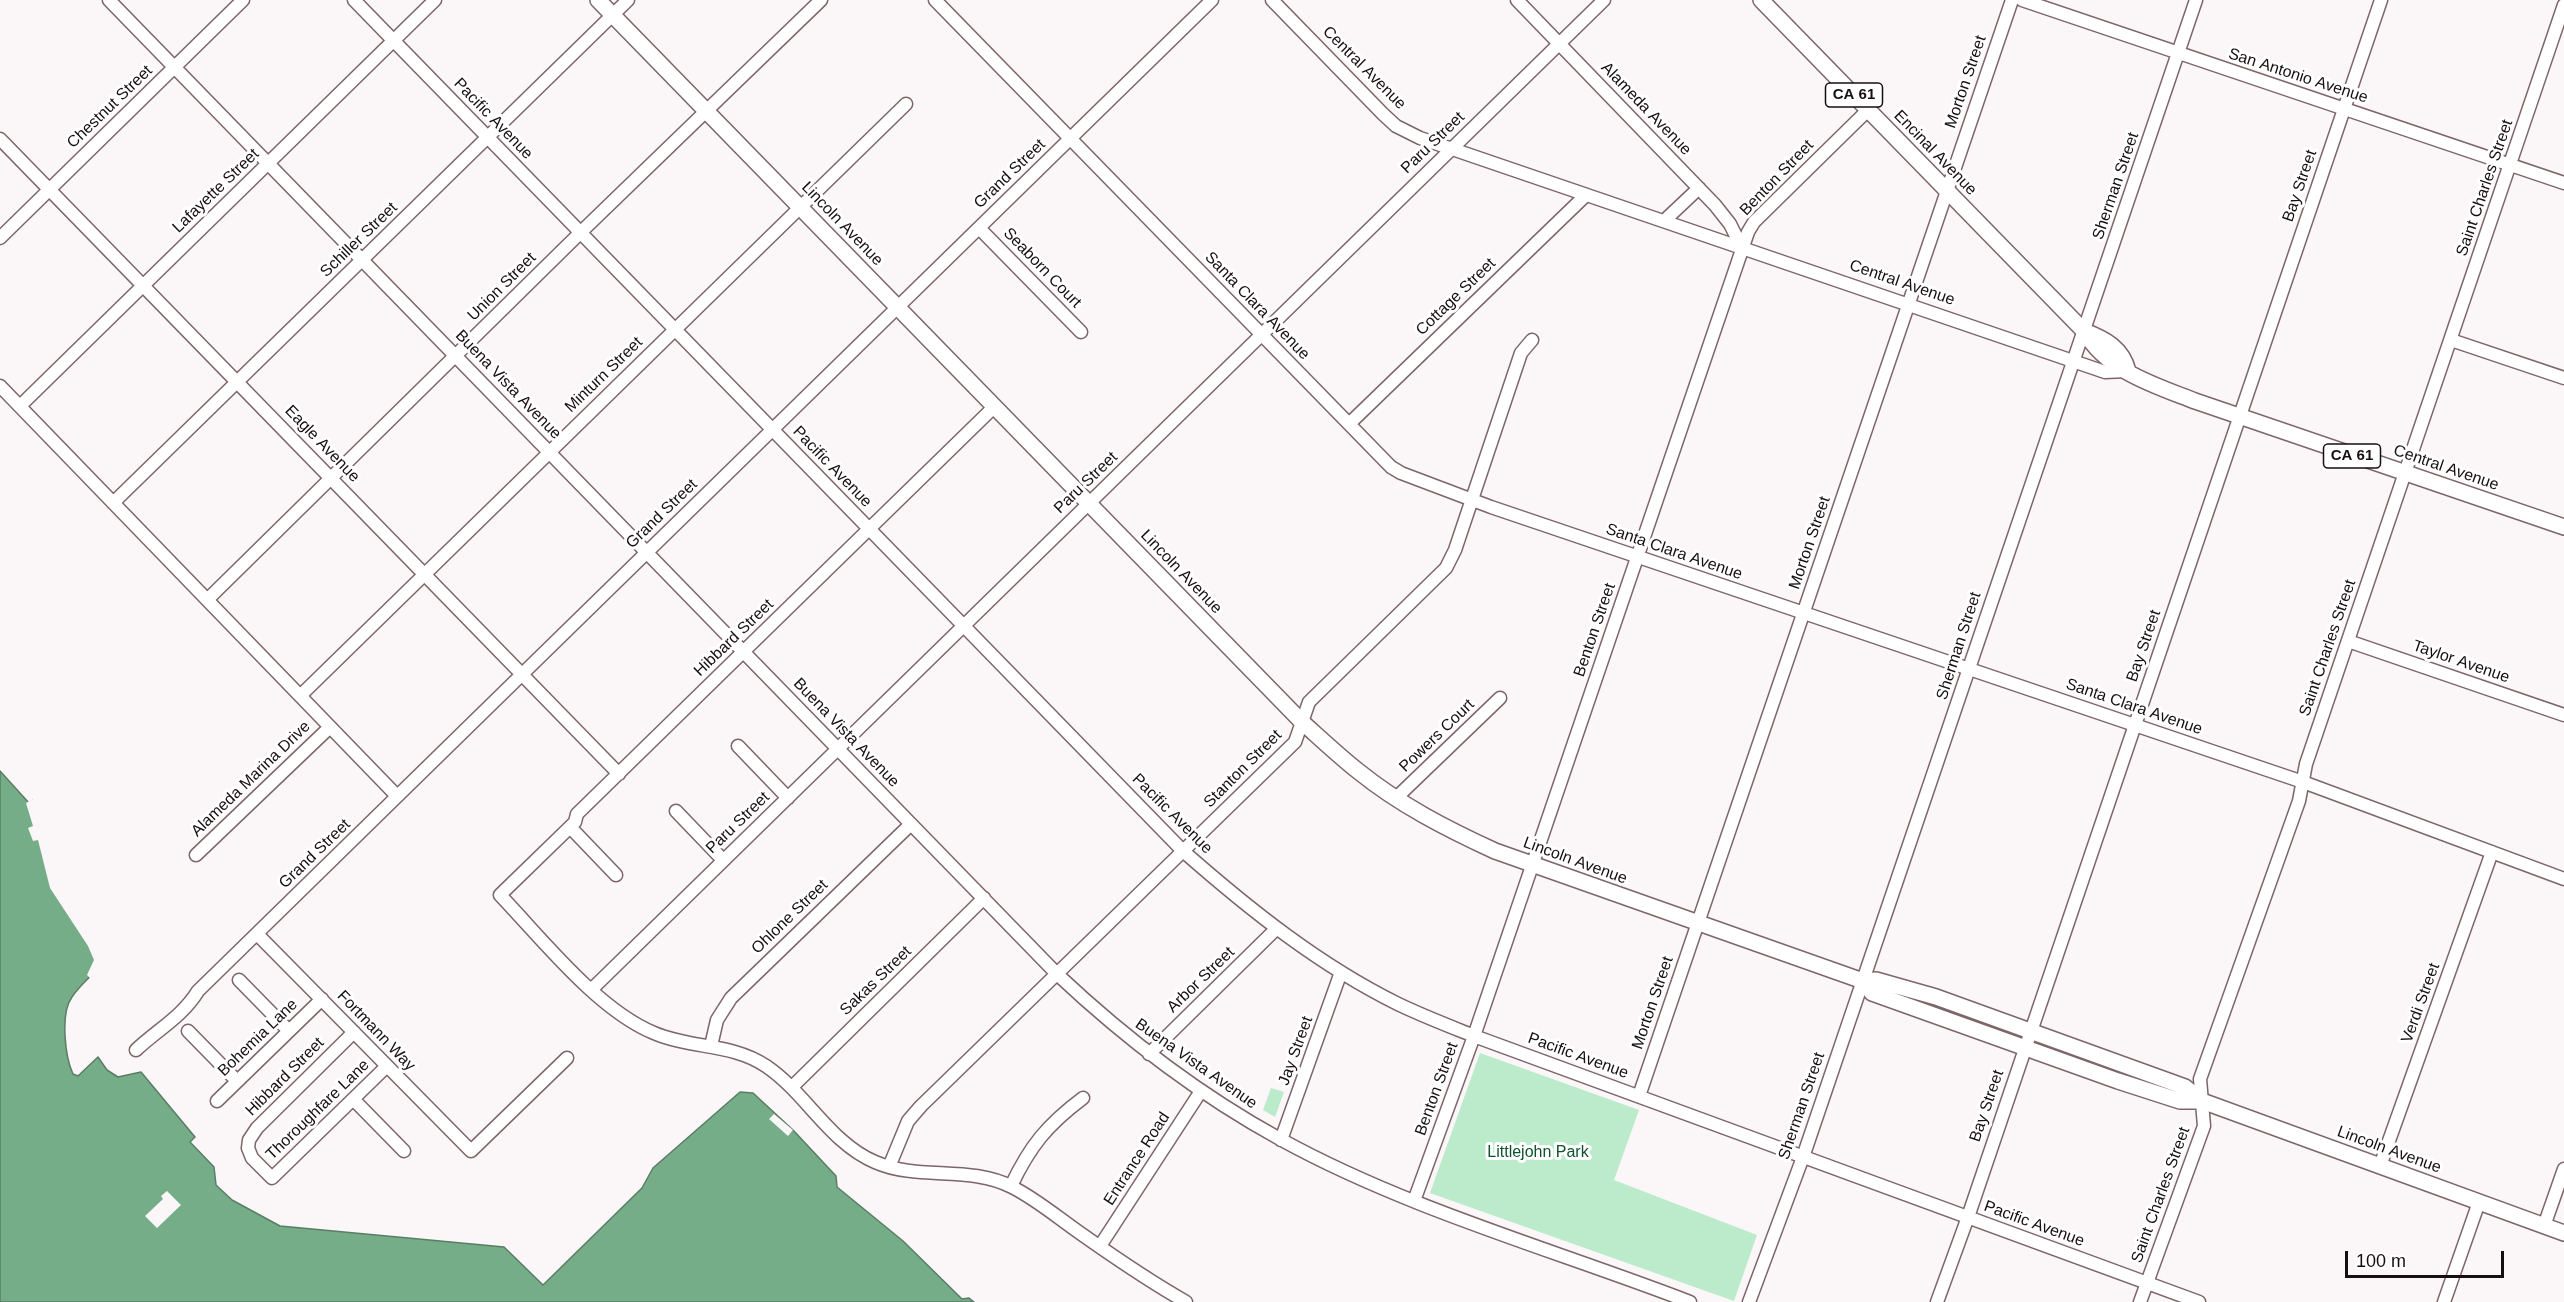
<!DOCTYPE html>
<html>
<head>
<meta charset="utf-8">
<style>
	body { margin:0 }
	#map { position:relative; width:2564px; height:1302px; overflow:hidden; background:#fbf6f7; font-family:Helvetica,sans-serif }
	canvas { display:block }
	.scale { position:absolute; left:2345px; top:1251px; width:159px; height:27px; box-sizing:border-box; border:3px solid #170e10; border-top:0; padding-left:8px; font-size:18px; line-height:21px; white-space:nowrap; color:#170e10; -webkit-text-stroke:4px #fff; paint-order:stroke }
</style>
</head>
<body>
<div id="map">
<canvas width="2564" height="1302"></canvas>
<div class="scale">100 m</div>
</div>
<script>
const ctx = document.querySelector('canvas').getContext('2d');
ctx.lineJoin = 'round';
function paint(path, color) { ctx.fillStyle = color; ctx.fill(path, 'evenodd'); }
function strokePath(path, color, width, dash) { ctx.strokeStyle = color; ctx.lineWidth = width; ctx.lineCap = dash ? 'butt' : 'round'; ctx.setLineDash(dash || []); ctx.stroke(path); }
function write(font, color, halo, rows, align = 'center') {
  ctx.font = font + ' Helvetica,sans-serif'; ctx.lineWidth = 6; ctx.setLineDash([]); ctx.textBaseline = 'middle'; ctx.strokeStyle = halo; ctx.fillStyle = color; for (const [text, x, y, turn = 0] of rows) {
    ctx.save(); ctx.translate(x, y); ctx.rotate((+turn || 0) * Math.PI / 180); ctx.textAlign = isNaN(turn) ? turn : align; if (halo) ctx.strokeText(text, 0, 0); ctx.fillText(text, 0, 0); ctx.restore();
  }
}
const green = new Path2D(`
	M1480,1053L1639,1110L1614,1180L1757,1235L1734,1301L1430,1193Z
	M1271,1088L1284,1092L1275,1117L1263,1110Z`);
const water = new Path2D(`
	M0,771L29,803L33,800L49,862L101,966C91,976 79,986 72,997C60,1013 65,1057 73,1074L78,1076L98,1057L107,1070L118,1077L141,1072L195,1137L190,1142L214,1167L216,1185L232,1200L280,1226L504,1247L543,1285L642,1188L653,1168L740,1092L753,1093L793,1130L836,1176L837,1187L903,1241L962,1299L969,1298L974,1302H0Z`);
const pier = new Path2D(`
	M35,798L52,861L101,956L103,968L92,980L87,975L94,960L88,946L50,888L38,840L33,841L28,828L33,826L26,803Z
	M774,1114L793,1130L788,1136L769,1119Z
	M167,1191L181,1205L157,1228L145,1216L163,1199L161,1196Z`);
const minor = new Path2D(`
	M109,0L1057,974C1125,1038 1198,1094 1280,1139C1407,1209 1555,1250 1690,1302
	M354,0L1183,851C1249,909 1319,965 1398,1004C1423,1016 1449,1026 1474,1036L2199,1302
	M935,0L1391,467L1401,473L1491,507L2303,782L2564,879
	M1272,0L1383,114L1396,126L1420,138L2105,372L2127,371
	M1517,0L1715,205L1730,224L1742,248
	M2022,0L2564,183
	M0,139L619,774
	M1664,221L1699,188
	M979,228L1081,332
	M0,238L243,0
	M2451,340L2564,378
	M0,386L397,796
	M20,406L435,0
	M995,406L577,814L575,822L570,827L500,895C543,940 598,1010 654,1033C691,1049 732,1043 766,1066C806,1093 830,1143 875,1162C918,1181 970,1165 1012,1187C1036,1199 1057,1217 1080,1233C1114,1257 1149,1281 1186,1302
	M1349,424L1586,195
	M113,503L628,0
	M208,599L580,233L821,0
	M2348,641L2564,715
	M300,696L906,104
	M738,746L788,798
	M1396,798L1500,698
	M676,811L723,860
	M570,827L616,875
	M196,855L330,727
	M257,934L471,1151L567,1058
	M239,980L289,1031
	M591,990L1604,0
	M188,1031L237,1081
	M354,1032L257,1128L249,1140L248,1148L252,1158L272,1178L387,1066
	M711,1046L717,1020L731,998L911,824
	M136,1050C157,1030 182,1017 198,991L1212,0
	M1149,1054L1276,929
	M792,1087L984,898
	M1639,1096L2012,0
	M353,1099L404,1151
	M217,1101L322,999
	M1281,1140L1341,972
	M2380,1166L2492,852
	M889,1167L908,1121L921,1106L1295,742L1309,702L1446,568L1455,550L1521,353L1532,340
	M1011,1186C1030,1146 1047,1125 1083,1098
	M1414,1201L1474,1036L1748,232L1754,222L1868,110
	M2544,1226L2564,1169
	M1100,1246L1201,1091
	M1749,1302L1803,1157L2196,0
	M1937,1302L1968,1217L2381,0
	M2140,1302L2204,1126L2200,1079L2299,801L2306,764L2564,5
	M2444,1302L2479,1202`);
const major = new Path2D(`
	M598,0L1302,722C1321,739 1339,756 1358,771C1400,805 1447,829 1495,851L1863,981L1876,980L1936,997L2185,1087L2202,1101
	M1761,0L2084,331C2107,371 2154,385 2195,401L2564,527
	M2084,331C2105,339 2122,348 2128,371
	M1863,981L1872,993L2118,1081L2180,1101H2202L2564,1233`);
const shields = [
	[1854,95,57],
	[2352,456,57]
];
const shieldNames = [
	["CA 61",1854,95],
	["CA 61",2352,456]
];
const streetNames = [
	["Central Avenue",1364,68,45],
	["San Antonio Avenue",2298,76,18],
	["Morton Street",1966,82,-71],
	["Chestnut Street",110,107,-44],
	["Alameda Avenue",1646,109,46],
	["Pacific Avenue",493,119,46],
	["Paru Street",1433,143,-44],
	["Encinal Avenue",1935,153,46],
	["Grand Street",1010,174,-44],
	["Benton Street",1777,178,-46],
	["Sherman Street",2116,186,-71],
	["Bay Street",2300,186,-71],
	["Saint Charles Street",2485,188,-71],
	["Lafayette Street",216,191,-44],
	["Lincoln Avenue",842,224,46],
	["Schiller Street",359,240,-44],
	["Seaborn Court",1042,268,46],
	["Central Avenue",1902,283,19],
	["Union Street",502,287,-45],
	["Cottage Street",1456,297,-44],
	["Santa Clara Avenue",1257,306,46],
	["Minturn Street",604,375,-44],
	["Buena Vista Avenue",508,385,46],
	["Eagle Avenue",322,444,46],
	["Pacific Avenue",832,467,46],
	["Central Avenue",2446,468,19],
	["Paru Street",1086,483,-44],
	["Grand Street",662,514,-44],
	["Morton Street",1810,543,-71],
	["Santa Clara Avenue",1674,552,19],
	["Lincoln Avenue",1181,572,46],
	["Benton Street",1595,630,-71],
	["Hibbard Street",734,638,-44],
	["Sherman Street",1959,646,-72],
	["Bay Street",2144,646,-71],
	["Saint Charles Street",2328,648,-71],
	["Taylor Avenue",2461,662,19],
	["Santa Clara Avenue",2134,707,19],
	["Buena Vista Avenue",846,733,46],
	["Powers Court",1437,736,-44],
	["Stanton Street",1243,769,-45],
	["Alameda Marina Drive",251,779,-44],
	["Pacific Avenue",1172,814,45],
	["Paru Street",738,823,-44],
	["Grand Street",315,854,-44],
	["Lincoln Avenue",1575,861,20],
	["Ohlone Street",790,917,-44],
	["Arbor Street",1201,980,-44],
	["Sakas Street",876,981,-44],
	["Morton Street",1653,1003,-71],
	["Verdi Street",2421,1003,-70],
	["Fortmann Way",376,1031,46],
	["Bohemia Lane",258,1038,-44],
	["Jay Street",1296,1051,-70],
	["Pacific Avenue",1578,1056,20],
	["Buena Vista Avenue",1196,1064,35],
	["Hibbard Street",285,1077,-45],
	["Benton Street",1437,1089,-70],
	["Sherman Street",1802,1106,-71],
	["Bay Street",1987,1106,-71],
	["Thoroughfare Lane",318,1110,-44],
	["Lincoln Avenue",2389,1150,20],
	["Entrance Road",1137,1159,-57],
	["Saint Charles Street",2161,1195,-70],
	["Pacific Avenue",2034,1224,20]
];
const parkNames = [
	["Littlejohn Park",1538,1153]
];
paint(green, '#bbebcb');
paint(water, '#75ad89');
strokePath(water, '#597d65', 1.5);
paint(pier, '#fbf6f7');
strokePath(minor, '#7d666a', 15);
strokePath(major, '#7d666a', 18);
strokePath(minor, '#fff', 12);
strokePath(major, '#fff', 15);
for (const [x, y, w] of shields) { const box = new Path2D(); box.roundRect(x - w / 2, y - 12, w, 24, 4.5); ctx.fillStyle = '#fff'; ctx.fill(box); strokePath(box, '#170e10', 1.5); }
write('bold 15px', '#170e10', null, shieldNames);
write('16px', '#170e10', '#fff', streetNames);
write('16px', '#0e5230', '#fff', parkNames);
</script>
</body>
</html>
